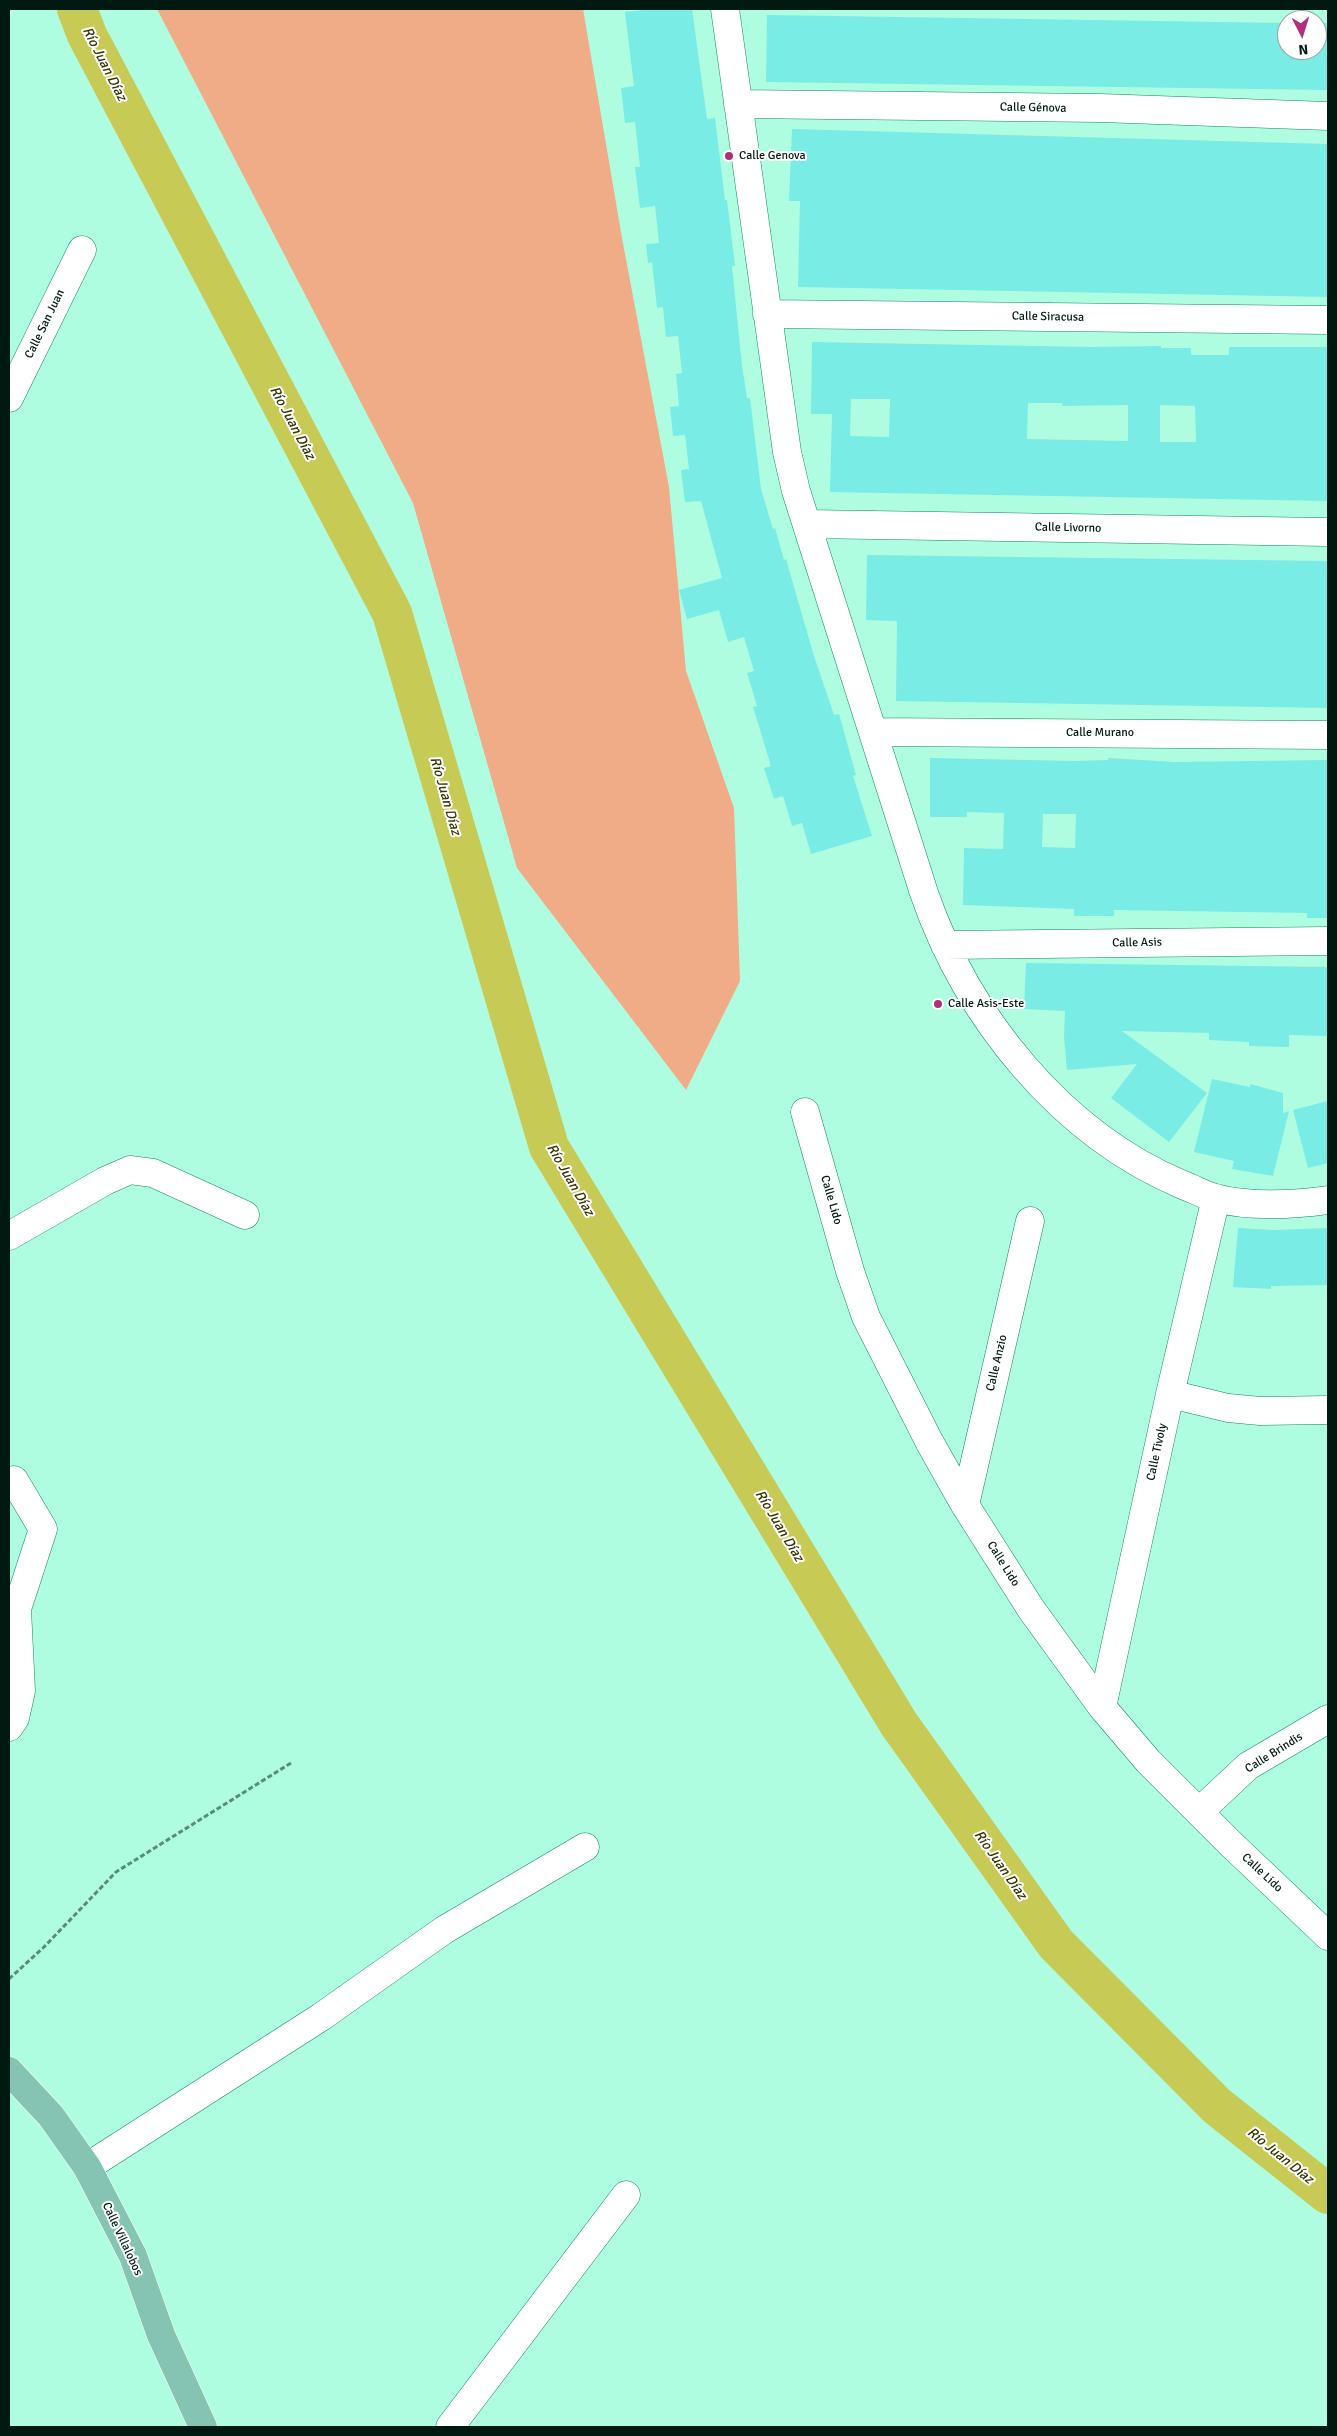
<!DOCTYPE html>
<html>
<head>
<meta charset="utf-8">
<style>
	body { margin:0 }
	#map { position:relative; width:1337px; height:2436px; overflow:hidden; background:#affde1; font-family:Signika,sans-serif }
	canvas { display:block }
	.frame { position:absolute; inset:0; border:10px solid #001911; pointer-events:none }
	.north { position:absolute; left:1277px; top:10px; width:50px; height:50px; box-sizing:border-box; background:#fff; border:1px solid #99a3a0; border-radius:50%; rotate:175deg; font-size:14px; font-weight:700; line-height:20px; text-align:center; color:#001911 }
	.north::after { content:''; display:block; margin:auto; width:18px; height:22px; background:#b12f79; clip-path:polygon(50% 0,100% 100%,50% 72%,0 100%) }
</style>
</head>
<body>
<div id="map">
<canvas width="1337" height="2436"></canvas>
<div class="frame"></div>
<div class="north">N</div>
</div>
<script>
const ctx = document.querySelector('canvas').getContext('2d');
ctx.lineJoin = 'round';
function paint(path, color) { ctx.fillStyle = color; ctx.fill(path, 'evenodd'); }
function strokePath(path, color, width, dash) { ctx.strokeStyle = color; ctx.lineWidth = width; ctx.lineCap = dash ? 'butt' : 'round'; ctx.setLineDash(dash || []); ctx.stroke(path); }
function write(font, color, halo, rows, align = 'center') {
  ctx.font = font + ' Signika,sans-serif'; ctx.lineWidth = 4; ctx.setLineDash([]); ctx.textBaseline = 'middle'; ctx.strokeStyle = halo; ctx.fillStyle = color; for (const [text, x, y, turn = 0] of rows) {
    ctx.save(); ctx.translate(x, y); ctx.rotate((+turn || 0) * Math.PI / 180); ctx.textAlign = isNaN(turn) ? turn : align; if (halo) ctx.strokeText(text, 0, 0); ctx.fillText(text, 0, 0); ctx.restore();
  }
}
const green = new Path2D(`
	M157,9H583L622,238L669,487L686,671L734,808L740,981L686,1090L517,868L413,503Z`);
const river = new Path2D(`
	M77,9L87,35L392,613L549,1147L899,1724L1056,1944L1217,2106L1328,2194`);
const building = new Path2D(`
	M653,9H692L707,119L715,118L725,200H727L735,266H732L742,366L747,398H750L761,489L773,529L775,528L784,560L786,559L813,653L834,715L839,714L856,775L853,776L872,836L811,854L802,823L792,826L783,796L774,799L764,768L771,766L753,707L757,706L747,673L754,671L744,637L728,642L719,610L687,619L679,590L722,578L701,501L685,502L681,470L689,469L685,435L673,436L670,407L679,406L676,374L682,373L678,336L666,337L663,307L657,308L652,262L648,263L646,244L659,243L655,206L640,208L635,167H640L635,122L625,123L621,88L634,86L625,12Z
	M767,15L1287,23V50H1317V23H1328V90L766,82Z
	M792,129L1328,144V297L798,287L800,201H789Z
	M812,342L1091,347L1161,346V348H1191V355H1229V347H1327L1328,501L830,492L832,414H811ZM851,399H890L889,437L850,436ZM1028,403H1062V406L1128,405V441L1027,439ZM1160,405L1195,406L1196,442H1160Z
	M867,555L1328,561V708L896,701L897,621L866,620Z
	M930,758L1075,761L1108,760V758L1175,762L1328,760V918H1307V913L1114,910V916H1074V909L963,905L964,848L1003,849L1004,813L967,812V817H930ZM1043,814H1076L1075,848L1042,847Z
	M1026,963L1328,967L1327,1036L1289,1035V1047L1249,1046V1042L1209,1040V1033L1122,1031L1207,1093L1169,1142L1111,1098L1137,1064L1067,1070L1064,1038L1065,1011L1024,1009Z
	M1212,1079L1250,1087V1084L1283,1093V1113L1289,1111L1273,1176L1232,1169L1234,1161L1194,1152Z
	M1328,1101V1163L1308,1168L1293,1110Z
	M1238,1228L1274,1230L1328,1228V1285L1271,1286V1289L1233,1287Z`);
const path = new Path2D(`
	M9,1979L44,1947L116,1872L291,1763`);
const minor = new Path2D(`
	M725,9L787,452L796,491L924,893C967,1017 1061,1134 1183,1185C1194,1189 1204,1195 1215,1198C1248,1207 1294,1205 1328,1200
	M738,104L1100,108L1328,116
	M767,314L1328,320
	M9,398L82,250
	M807,524L1328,532
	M873,732L1328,735
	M945,945L1328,941
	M805,1112L850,1271L866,1317L930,1443L965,1505L1031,1609L1102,1707L1148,1761L1232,1845L1328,1936
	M9,1236L105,1181L130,1170L153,1173L245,1215
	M1170,1394L1228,1408L1260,1411L1328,1410
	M965,1505L1030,1221
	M1102,1707L1170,1394L1216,1198
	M9,1727L15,1718L21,1691L17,1609L43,1529L14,1480
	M1200,1811L1248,1766L1328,1719
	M87,2167L321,2017L444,1930L585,1847
	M450,2427L626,2195`);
const major = new Path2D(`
	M9,2071L51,2116L87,2167L133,2256L161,2335L203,2427`);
const markers = [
	[729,156,5,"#b12f79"],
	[938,1004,5,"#b12f79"]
];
const streetNames = [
	["Calle Génova",1033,108,1],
	["Calle Siracusa",1048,317,1],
	["Calle San Juan",45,324,-64],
	["Calle Livorno",1068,528,1],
	["Calle Murano",1100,733],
	["Calle Asis",1137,943,-1],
	["Calle Lido",831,1200,74],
	["Calle Anzio",997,1363,-77],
	["Calle Tivoly",1157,1452,-78],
	["Calle Lido",1003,1564,58],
	["Calle Brindis",1274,1753,-32],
	["Calle Lido",1262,1873,43],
	["Calle Villalobos",122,2239,65]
];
const poiNames = [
	["Calle Genova",739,156],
	["Calle Asis-Este",948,1004]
];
const waterNames = [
	["Río Juan Díaz",104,64,63],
	["Río Juan Díaz",292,423,62],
	["Río Juan Díaz",445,796,74],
	["Río Juan Díaz",570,1180,60],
	["Río Juan Díaz",779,1526,59],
	["Río Juan Díaz",1000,1865,55],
	["Río Juan Díaz",1280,2156,39]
];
paint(green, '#efac87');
strokePath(river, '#c8ca56', 40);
paint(building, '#78ece5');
strokePath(minor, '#0f8669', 29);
strokePath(major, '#fff', 29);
strokePath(path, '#588c7a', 3, [5, 2.5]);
strokePath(minor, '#fff', 28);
strokePath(major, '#85c4b2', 28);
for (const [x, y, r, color] of markers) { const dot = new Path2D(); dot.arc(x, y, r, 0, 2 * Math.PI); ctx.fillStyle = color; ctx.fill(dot); strokePath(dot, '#fff', 2); }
write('12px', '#001911', '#fff', streetNames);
write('12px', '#001911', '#fff', poiNames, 'left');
write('italic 14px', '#333401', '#fff', waterNames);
</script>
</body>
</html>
